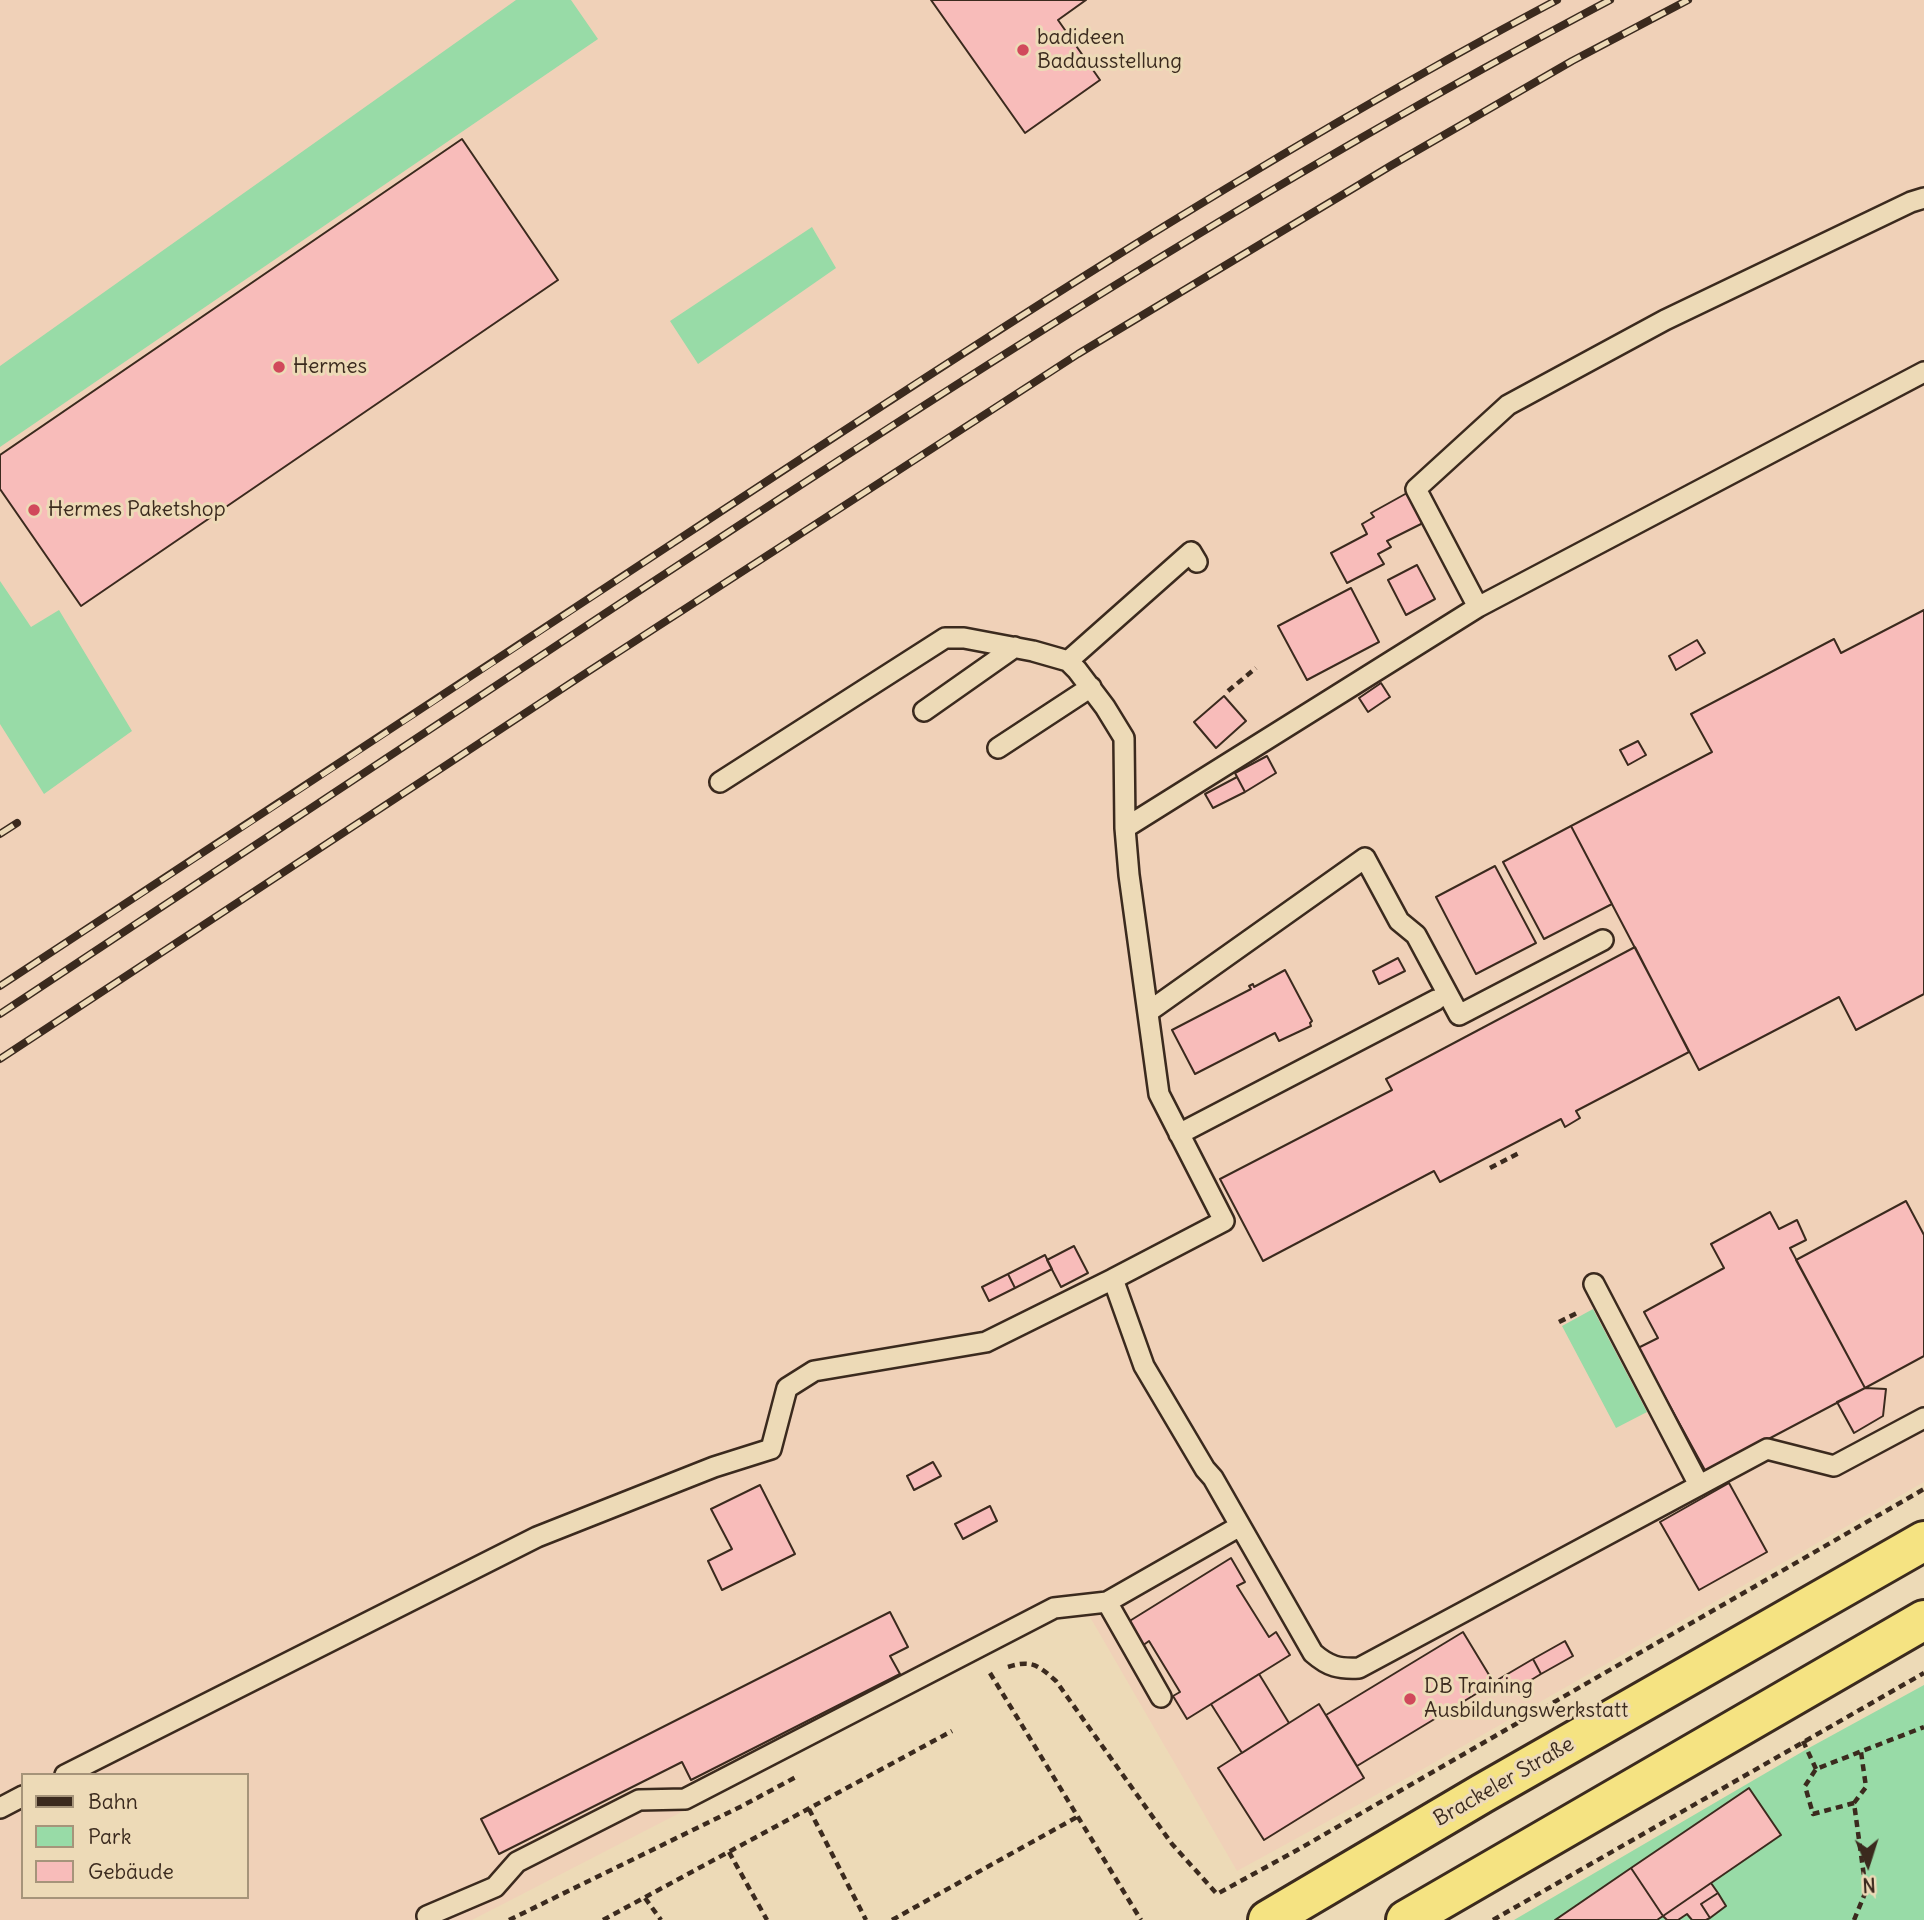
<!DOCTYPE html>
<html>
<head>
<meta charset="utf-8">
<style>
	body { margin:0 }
	#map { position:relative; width:1924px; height:1920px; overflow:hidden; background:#eddab7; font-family:Delius,sans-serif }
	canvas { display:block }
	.legend { position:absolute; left:21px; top:1773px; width:228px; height:126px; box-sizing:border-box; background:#eddab7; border:2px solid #a6947a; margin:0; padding:9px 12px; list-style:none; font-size:21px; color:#3b2a1e }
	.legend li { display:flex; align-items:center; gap:14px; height:35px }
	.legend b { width:35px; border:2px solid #a6947a }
	.north { position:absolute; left:1833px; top:1829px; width:70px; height:70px; -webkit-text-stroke:5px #eddab7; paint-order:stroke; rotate:177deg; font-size:19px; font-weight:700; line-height:28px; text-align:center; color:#3b2a1e }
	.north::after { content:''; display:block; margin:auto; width:24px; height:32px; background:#3b2a1e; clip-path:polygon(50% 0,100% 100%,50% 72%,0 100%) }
</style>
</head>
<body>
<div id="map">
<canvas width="1924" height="1920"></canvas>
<ul class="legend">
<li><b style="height:9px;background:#3b2a1e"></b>Bahn</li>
<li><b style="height:19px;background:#98dba7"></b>Park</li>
<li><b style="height:19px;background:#f8bcba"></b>Gebäude</li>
</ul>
<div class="north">N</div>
</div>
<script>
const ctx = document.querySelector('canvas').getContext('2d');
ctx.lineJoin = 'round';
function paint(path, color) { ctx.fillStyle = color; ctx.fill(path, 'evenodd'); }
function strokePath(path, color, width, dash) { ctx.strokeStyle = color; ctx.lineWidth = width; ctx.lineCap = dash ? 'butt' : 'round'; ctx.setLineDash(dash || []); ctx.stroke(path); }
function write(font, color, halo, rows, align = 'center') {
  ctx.font = font + ' Delius,sans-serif'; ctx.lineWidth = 6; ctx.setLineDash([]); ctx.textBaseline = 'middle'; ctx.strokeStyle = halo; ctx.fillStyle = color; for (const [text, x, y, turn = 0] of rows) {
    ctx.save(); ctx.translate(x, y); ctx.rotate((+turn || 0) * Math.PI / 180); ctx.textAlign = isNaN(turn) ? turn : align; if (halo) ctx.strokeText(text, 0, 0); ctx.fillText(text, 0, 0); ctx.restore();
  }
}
const built = new Path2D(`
	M0,0H1924V1482L1416,1773L1237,1871L1090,1617L1056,1619L472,1920H0ZM23,1775H247V1897H23Z`);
const green = new Path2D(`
	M516,0H571L598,39L0,447V366Z
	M812,227L836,268L698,364L670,321Z
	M0,581L31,627L59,610L132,731L44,794L0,724Z
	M1593,1309L1647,1412L1616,1428L1562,1326Z
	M1924,1685V1920H1514L1807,1749Z`);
const building = new Path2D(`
	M931,0H1086L1058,20L1100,80L1025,133Z
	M462,139L558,280L81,606L0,489V455Z
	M1407,493L1423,523L1387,541L1391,547L1378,554L1384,564L1347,583L1331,553L1367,534L1362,524L1374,517L1371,513Z
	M1417,565L1435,599L1406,615L1388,580Z
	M1351,588L1379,642L1307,680L1278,626Z
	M1924,610V994L1856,1030L1839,997L1699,1070L1571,826L1712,752L1691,714L1834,639L1841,653Z
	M1697,640L1705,653L1676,670L1669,656Z
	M1381,683L1390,697L1368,712L1359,698Z
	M1224,696L1246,721L1216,748L1194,722Z
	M1638,741L1646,755L1628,765L1620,750Z
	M1267,756L1276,773L1245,792L1235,773Z
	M1237,777L1245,792L1213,808L1205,794Z
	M1571,826L1612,904L1544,939L1503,862Z
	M1495,866L1536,943L1476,974L1436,897Z
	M1635,947L1689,1052L1576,1111L1580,1118L1565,1127L1561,1119L1440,1182L1434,1171L1263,1261L1220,1179L1392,1090L1386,1079Z
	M1398,958L1405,971L1379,984L1373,971Z
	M1285,970L1312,1021L1310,1023L1311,1026L1279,1041L1275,1033L1195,1074L1172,1030L1251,989L1249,986L1253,984L1254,987Z
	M1906,1201L1924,1235V1356L1865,1388L1796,1260Z
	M1770,1212L1779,1229L1797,1220L1806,1240L1790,1248L1865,1388L1706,1472L1638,1348L1658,1338L1644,1312L1724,1268L1711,1244Z
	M1074,1246L1088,1273L1061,1287L1047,1260Z
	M1045,1255L1052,1269L1015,1288L1008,1274Z
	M1008,1274L1015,1288L989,1301L982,1287Z
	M1865,1388L1886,1389L1883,1416L1854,1433L1837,1402Z
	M933,1462L941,1476L914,1490L907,1476Z
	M1729,1483L1767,1552L1699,1590L1660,1522Z
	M760,1485L795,1554L722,1590L708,1561L732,1549L711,1509Z
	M990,1506L997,1521L963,1539L955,1524Z
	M1231,1558L1245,1582L1237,1586L1269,1637L1276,1632L1290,1655L1187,1719L1173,1696L1180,1692L1149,1641L1142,1646L1128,1622Z
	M890,1612L908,1647L890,1656L900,1674L691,1780L682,1762L499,1854L481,1819Z
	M1463,1632L1494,1683L1357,1766L1326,1715Z
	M1565,1641L1573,1656L1541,1674L1533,1659Z
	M1533,1659L1541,1674L1508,1694L1499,1679Z
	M1259,1674L1289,1723L1242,1753L1211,1704Z
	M1319,1704L1364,1778L1264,1840L1218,1768Z
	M1749,1788L1781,1835L1663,1916L1631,1868Z
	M1631,1868L1663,1916L1657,1920H1555Z
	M1711,1883L1718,1893L1701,1904L1710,1918L1706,1920H1692L1687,1914L1678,1920H1667L1663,1916Z
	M1718,1893L1726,1906L1710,1918L1701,1904Z`);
const path = new Path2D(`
	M1228,691L1256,668
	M1490,1168L1519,1153
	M1559,1322L1577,1313
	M1008,1667C1032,1659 1039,1666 1056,1681L1172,1844L1217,1894L1299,1849L1924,1489
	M990,1673L1141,1920
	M1803,1741L1816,1769
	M1854,1803L1866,1787L1861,1752
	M809,1809L866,1920
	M729,1852L767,1920
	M645,1898L661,1920
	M509,1920L742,1806L796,1777
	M603,1920L952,1731
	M892,1920L1077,1817
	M1493,1920L1924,1673
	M1854,1920L1866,1891L1854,1803L1813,1814L1805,1786L1816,1769L1924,1727`);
const lane = new Path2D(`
	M1924,372L1478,607L1125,828L1129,875L1159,1094L1224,1221L1113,1279L1144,1366L1205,1469L1213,1478L1313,1653C1329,1667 1339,1669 1359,1668L1767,1449L1834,1466L1924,1418
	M1478,607L1416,489L1508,405L1665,320L1911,202L1924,198
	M1068,661L1191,552L1197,562
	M924,711L1015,647
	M998,748L1091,687
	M720,782L945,638H964L1033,651L1068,661L1077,670L1105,707L1124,738L1125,828
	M1148,1012L1365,858L1399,921L1416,935L1459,1015L1603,940
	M1179,1134L1436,1000
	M1594,1284L1699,1485
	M1107,1602L1161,1697
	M65,1775L537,1537L714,1467L771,1449L787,1388L814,1371L986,1342L1113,1279
	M0,1808L23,1796
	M427,1916L495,1887L517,1862L639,1800L685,1799L1054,1608L1107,1602L1240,1526`);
const highway = new Path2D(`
	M1268,1920L1483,1793L1924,1541
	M1406,1920L1924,1620`);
const rail = new Path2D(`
	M0,834L17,823
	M0,986C224,839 449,692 673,543C961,353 1251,162 1557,0
	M0,1014C199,882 399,750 598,618C928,400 1260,185 1610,0
	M0,1059L589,671L1078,354L1392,165L1572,61L1688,0`);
const markers = [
	[1023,50,7,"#d1495b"],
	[279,367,7,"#d1495b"],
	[34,510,7,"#d1495b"],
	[1410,1699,7,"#d1495b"]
];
const poiNames = [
	["badideen",1037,38],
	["Badausstellung",1037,62],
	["Hermes",293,367],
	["Hermes Paketshop",48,510],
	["DB Training",1424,1687],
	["Ausbildungswerkstatt",1424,1711]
];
const streetNames = [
	["Brackeler Straße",1504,1782,-30]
];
paint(built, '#f0d1b8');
paint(green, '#98dba7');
paint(building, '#f8bcba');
strokePath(building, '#3b2a1e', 2);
strokePath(lane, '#3b2a1e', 24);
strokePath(highway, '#3b2a1e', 44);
strokePath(path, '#3b2a1e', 4.5, [7, 5]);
strokePath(lane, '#eddab7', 19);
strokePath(highway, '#f5e382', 38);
strokePath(rail, '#3b2a1e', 8);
strokePath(rail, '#eddab7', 5, [16]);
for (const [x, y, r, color] of markers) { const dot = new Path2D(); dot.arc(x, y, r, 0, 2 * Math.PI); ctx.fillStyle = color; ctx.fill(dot); strokePath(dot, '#eddab7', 2.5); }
write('21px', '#3b2a1e', '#eddab7', poiNames, 'left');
write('21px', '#3b2a1e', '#eddab7', streetNames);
</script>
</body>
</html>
